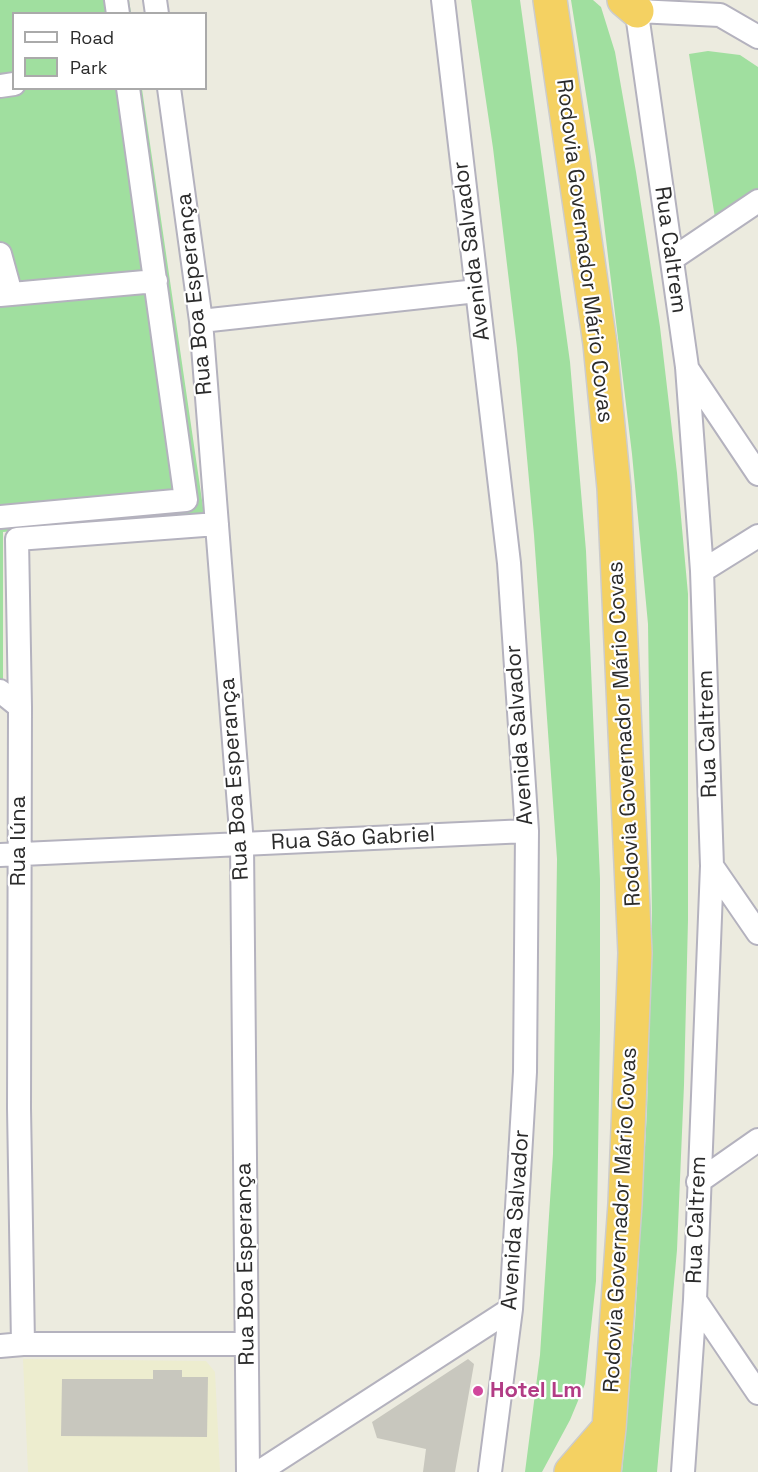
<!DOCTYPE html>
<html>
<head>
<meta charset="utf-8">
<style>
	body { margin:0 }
	#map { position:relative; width:758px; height:1472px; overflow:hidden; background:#ecebdf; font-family:"Space Grotesk",sans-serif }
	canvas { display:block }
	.legend { position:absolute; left:12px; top:12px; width:195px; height:78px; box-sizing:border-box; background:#fff; border:2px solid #aaa; margin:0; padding:8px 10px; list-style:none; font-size:18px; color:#2b2b2b }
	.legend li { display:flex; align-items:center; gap:12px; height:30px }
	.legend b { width:30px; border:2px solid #aaa }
</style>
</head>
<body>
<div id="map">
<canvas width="758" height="1472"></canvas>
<ul class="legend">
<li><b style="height:8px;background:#fff"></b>Road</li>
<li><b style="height:16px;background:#a0df9f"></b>Park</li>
</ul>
</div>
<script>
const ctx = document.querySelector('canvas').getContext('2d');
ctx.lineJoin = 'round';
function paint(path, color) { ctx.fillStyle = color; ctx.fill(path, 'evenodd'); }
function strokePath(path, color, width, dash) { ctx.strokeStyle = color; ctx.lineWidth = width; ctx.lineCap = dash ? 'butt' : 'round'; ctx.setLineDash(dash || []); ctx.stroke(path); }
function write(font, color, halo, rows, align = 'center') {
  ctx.font = font + ' "Space Grotesk",sans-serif'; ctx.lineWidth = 4.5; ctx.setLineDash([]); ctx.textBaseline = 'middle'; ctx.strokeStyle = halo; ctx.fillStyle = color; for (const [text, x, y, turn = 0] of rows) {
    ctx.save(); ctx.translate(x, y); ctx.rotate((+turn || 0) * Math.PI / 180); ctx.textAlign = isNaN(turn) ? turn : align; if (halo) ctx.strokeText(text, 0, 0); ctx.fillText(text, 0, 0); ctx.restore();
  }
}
const education = new Path2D(`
	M23,1359L206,1361L215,1372L220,1472H28Z`);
const green = new Path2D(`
	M0,0H129L131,13L14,14V88L142,89L204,514L3,532V693H0Z
	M471,0H520L570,362L586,551L600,879V1030L596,1281L585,1384L570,1420L542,1472H525L540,1355L553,1154L557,859L534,535L517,348L493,148Z
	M571,0H593L601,7L615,52L636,172L660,327L677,473L688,594V920L684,1085L677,1250L657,1472H622L635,1323L647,1111L652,919L648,624L632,454L596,157Z
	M708,51L740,55L758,67V191L715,218L689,54Z`);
const building = new Path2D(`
	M468,1359L474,1364L455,1472H423L426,1449L377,1438L372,1422Z
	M153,1370H182V1377H208L207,1437L61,1436L62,1379H153Z`);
const minor = new Path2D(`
	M116,0L118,14
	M155,0L157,14
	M443,0L509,563L527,831L525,1072L511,1309L490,1472
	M635,0L687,367L702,571L712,866L695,1300L683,1472
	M637,11L720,15L758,37
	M0,86L14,84
	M169,88L201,321L242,844L248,1472
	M0,254L11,294
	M672,259L758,201
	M0,295L156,281
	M201,321L477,291
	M687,368L758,474
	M0,517L186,500L128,88
	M702,571L758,536
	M0,691L20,707
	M0,855L527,831
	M712,866L758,933
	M698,1182L758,1140
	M695,1300L758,1393
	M23,1344L19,1108L20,707L17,539L217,524
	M0,1346L23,1344H246
	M259,1472L511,1309`);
const highway = new Path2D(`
	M550,0L600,344L614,488L635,953L625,1204L609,1428L604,1472
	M624,0L637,11
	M571,1472L609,1428`);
const markers = [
	[478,1391,6,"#d1479c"]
];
const streetNames = [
	["Rua Caltrem",670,250,82],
	["Avenida Salvador",472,251,-97],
	["Rodovia Governador Mário Covas",584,251,83],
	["Rua Boa Esperança",195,294,-96],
	["Rodovia Governador Mário Covas",625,734,-93],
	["Rua Caltrem",708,734,-92],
	["Avenida Salvador",520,735,-94],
	["Rua Boa Esperança",235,779,-94],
	["Rua São Gabriel",353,839,-3],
	["Rua Iúna",19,841,-90],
	["Avenida Salvador",516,1220,-86],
	["Rodovia Governador Mário Covas",621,1220,-87],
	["Rua Caltrem",697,1220,-88],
	["Rua Boa Esperança",246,1264,-91]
];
const hotelNames = [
	["Hotel Lm",490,1391]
];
paint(education, '#ededcf');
paint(green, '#a0df9f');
paint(building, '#c8c7be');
strokePath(minor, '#b4b2be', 26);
strokePath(highway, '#ccc', 36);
strokePath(minor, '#fff', 22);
strokePath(highway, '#f4d162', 33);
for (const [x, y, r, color] of markers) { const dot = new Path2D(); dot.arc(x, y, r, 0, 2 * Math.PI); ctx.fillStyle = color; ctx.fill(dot); strokePath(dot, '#fff', 2); }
write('22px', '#2b2b2b', '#fff', streetNames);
write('bold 22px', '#b23c85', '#fff', hotelNames, 'left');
</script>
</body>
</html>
